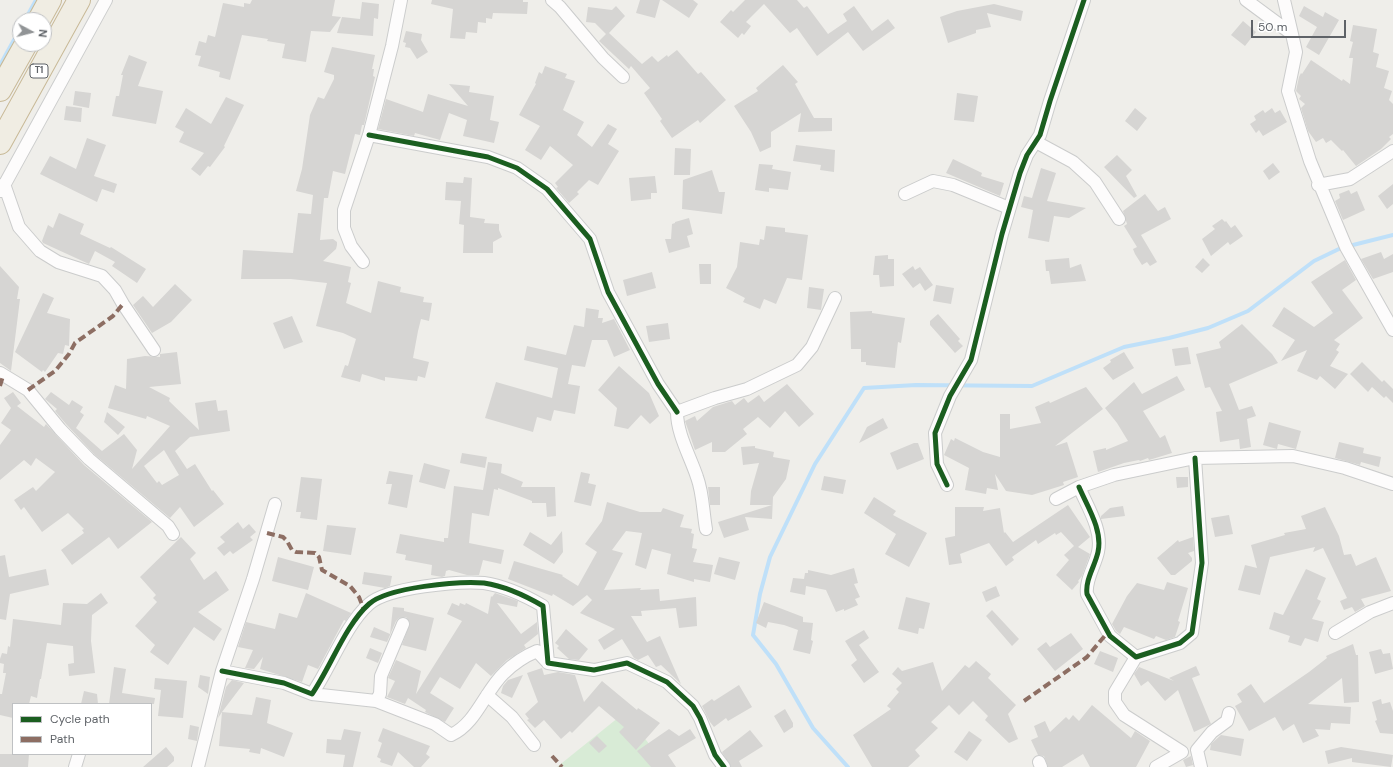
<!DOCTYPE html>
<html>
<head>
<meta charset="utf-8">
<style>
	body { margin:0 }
	#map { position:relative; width:1393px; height:767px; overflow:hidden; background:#efeeea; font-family:"DM Sans",sans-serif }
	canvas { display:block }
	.legend { position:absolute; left:12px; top:703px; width:140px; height:52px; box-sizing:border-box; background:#fff; border:1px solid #bfc1c3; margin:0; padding:5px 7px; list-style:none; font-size:12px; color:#5f6368 }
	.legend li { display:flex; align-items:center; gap:8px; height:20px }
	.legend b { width:20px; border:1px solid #bfc1c3 }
	.north { position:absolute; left:12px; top:12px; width:40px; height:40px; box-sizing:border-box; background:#fff; border:1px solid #bfc1c3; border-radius:50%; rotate:97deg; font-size:11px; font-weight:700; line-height:16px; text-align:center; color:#5f6368 }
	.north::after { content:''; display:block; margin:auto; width:14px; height:18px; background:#919496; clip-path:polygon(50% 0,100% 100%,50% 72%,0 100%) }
	.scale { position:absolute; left:1251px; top:20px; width:95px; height:18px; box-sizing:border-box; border:2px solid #5f6368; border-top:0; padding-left:5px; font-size:12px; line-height:14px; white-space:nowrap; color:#5f6368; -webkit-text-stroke:3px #fff; paint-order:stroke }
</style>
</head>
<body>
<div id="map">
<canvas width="1393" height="767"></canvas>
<ul class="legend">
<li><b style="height:5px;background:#1b5e20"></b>Cycle path</li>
<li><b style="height:5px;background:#8d6e63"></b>Path</li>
</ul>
<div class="north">N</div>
<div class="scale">50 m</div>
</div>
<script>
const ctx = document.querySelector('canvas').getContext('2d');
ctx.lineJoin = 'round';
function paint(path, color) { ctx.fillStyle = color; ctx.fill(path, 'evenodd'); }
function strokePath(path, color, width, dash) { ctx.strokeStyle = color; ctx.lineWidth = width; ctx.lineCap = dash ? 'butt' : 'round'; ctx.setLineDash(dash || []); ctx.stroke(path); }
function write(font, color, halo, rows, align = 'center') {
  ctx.font = font + ' "DM Sans",sans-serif'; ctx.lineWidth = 3; ctx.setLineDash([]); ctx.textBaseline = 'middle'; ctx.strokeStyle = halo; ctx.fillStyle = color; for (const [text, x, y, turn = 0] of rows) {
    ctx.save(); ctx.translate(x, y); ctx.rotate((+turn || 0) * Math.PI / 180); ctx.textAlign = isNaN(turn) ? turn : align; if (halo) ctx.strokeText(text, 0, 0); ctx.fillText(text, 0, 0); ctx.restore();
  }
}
const green = new Path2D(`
	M624,713L668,767H557Z`);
const stream = new Path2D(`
	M25,20L36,0
	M0,65L20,29
	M848,767L813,728L776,664L753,635L760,594L770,557L815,464L864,388L916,385L1032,386L1124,347L1169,338L1208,328L1248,311L1314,261L1341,248L1393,235`);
const building = new Path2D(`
	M252,0H335L332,16L341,17L330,32L311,31L306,62L282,58L285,44L267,41L268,39L242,35L230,80L219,77L220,72L198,66L201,56L195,55L199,41L206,43L208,35L215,37L223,3L244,7V3L250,4Z
	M432,0H523V2H528L527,14L493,13L492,19L486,18V23L478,22L477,33L466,32L465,39L450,38L453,9L431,4Z
	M640,0H660L655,18L636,13Z
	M662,0H693L698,4L689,18Z
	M745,0H797L804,8L807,6L828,34L847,21L843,14L854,6L872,31L888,19L895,28L863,51L848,32L817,56L797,28L790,33L764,4L746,22L751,26L744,35L742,33L738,38L720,22L731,10L733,12Z
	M362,2L379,4L378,19L374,18L373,36L337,33L342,17L360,19Z
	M994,4L1023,11L1021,21L987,13L991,27L976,30V33L948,43L940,17L957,11Z
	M616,6L625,16L609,33L642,64L652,56L658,62L667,55L668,57L677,50L698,74L701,72L726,100L700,123L698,120L672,138L660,121L662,119L644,93L650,88L631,66L629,69L599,41L606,34L595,23L586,22L588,7L612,10Z
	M1304,6L1323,17L1325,12L1339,20L1319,55L1306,47L1317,27L1299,16Z
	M1243,21L1256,32L1245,46L1231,35Z
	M1353,25L1377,29L1373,52L1379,54L1376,67L1389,71L1384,88L1392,91L1389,100L1393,104V134L1389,137L1391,139L1381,149L1356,166L1343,150L1342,151L1331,140L1326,143L1323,138L1316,142L1308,131L1301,108L1305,104L1299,99L1301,96L1296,91L1299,77L1301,73L1302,74L1311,60L1342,81L1343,79L1350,84L1353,58H1349L1353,42L1350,41Z
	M406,31L422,34L421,40L428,52L417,59L410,48L405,47L406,43L403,42Z
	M332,47L375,55L372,69H374L373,76L375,77L364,125H362L360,135L355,134L345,174L333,171L328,198H324L320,240L333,239L337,242V245L336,249L323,261L351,267L348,282L351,283L346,303L371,313L378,281L401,287L400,292L424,297L423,302L432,303L429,321L421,319L418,331L413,358L429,362L425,378L418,376L417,381L385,377V381L362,374L360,382L341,377L345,365L348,366L356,339L343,333L316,326L327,283L291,279H241L243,250L293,253L298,213L311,214L313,195L296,191L302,169L310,115L318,97L324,99L334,79V75L324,72Z
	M129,55L147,62L138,86L163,91L156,124L112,116L116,96H119L123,75H121Z
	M783,65L798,82L795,84L814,118H832V131L798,132L801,113L771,132V147L760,152L751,132L734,106L758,91L756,88Z
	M545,66L567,74L565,78L575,81L563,110L584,122L577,135L592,147L608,124L617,129L608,144L619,151L598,185L589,180L577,192L579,194L569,203L556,188L558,187L555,183L573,165L550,146L541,160L525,150L540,126L519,115L536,84L535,83L539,72L542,74Z
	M449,84L470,86L469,92L494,96L490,120L499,122L494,143L463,136L467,120L449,113L440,140L415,133L414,136L378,129L386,99L423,112L428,94L468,106Z
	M75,91L91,93L89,108L73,105Z
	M957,93L978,96L974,122L954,120Z
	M226,97L244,105L224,146L225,147L210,167L208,166L200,176L191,169L204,153L179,142L184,132L175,127L186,108L211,124Z
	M66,106L82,108L81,122L64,120Z
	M1135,108L1147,118L1137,131L1125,121Z
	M1272,108L1275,113L1280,110L1287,122L1263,136L1259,130L1256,133L1250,124L1256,120L1254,116L1263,110L1265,113Z
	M87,138L106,145L94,176L117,184L114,193L102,189L97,202L40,174L50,156L76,169Z
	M796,145L835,150L834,172L820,170L821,165L793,161Z
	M675,148L691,149L690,175H674Z
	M1117,155L1132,170L1126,176L1137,196L1134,198L1104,167Z
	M953,159L982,173L981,176L1004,183L1000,196L946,173Z
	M1273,163L1280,172L1269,180L1263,171Z
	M759,164L773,165L772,169L791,172L788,190L769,188V192L755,190Z
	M1041,168L1056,173L1047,201L1086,208L1069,218L1054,216L1049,242L1028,238L1033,210L1021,207L1024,196L1032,198Z
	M712,170L719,192H725L722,214L682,209L683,180Z
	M655,176L657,193H651V199L631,201L629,178Z
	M464,177L472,178L470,217L485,219L484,223L499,224V230L502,237L493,242V253H463L464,225L459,224L461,201L445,200L446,182L463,183Z
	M1393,184V204L1387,209L1378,196Z
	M1349,190L1351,194L1357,191L1365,210L1343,220L1335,201L1340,198L1339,194Z
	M1145,194L1158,211L1165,207L1171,219L1141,235L1157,262L1150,266L1147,262L1142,265L1135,254L1133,249L1137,247L1124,226L1127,224L1123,211Z
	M59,213L84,224L80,234L110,248L111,247L146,269L137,283L112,266L115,262L95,251L89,264L43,243L42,241L48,225L53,228Z
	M689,218L693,234L687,236L690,247L669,253L665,239H671L672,224L675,223V222Z
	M1222,219L1225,222L1226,221L1231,228L1235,225L1243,236L1230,245L1228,242L1211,256L1202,239L1215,229L1212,226Z
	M766,226L785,228V232L808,235L802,280L787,278L776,304L764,299L760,309L743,302L745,298L726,288L737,267L740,242L759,245L760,239L764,240Z
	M1381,252L1384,259L1393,254V272L1373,279L1361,259Z
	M888,255V259H894V286L880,287L879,275H873L875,256Z
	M1069,258L1070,268L1081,264L1086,281L1051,284L1049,271H1046L1045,260Z
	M1203,258L1210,265L1202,273L1195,267Z
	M1345,260L1356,280L1342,290L1363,318L1334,340L1340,344L1336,350L1339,352L1330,366L1348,374L1335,389L1320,376L1317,380L1297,371L1307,350L1281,361L1295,340L1272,326L1284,307L1314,327L1333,313L1311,282Z
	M699,264H711V284H700Z
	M0,266L19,287L17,299H20L11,371L0,363Z
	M913,266L915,270L920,267L933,285L925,291L920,283L913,288L902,274Z
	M652,272L656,288L627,296L623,280Z
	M175,284L192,300L171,322L152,333L133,305L143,296L153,307Z
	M936,285L954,288L951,304L933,301Z
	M809,287L824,289L821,310L807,308Z
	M43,293L54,298L47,313L70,319L69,346L65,345L63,354L58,353L45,372L43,370L42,372L15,352Z
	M586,308L599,310L598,318H603L602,323L614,319L630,350L614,357L607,340H592L585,367L572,365L568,384L580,386L575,414L554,410L551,421L537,417L533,432L485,418L496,382L552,398L558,368L524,360L527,346L566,355L574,325L584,327Z
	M872,311V313L905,318L901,343L898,342L895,368L866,365V362H861V349H851L850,312Z
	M938,314L960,339L958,341L963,346L955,353L930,325V321Z
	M292,316L303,342L284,349L273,323Z
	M668,323L670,339L649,342L646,326Z
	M1242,324L1272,354L1278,363L1229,384L1239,410L1252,406L1256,416L1247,419L1251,447L1240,449L1239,439L1220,442L1216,412L1222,411L1210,387L1205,388L1196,354L1221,348L1219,342Z
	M1188,347L1191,364L1175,366L1172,349Z
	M177,352L181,384L149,387L170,398L169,401L199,430L195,403L216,400L218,411L227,410L230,431L190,437L175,451L187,469L195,464L212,491L213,490L224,504L194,527L180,507L170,518L94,454L66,424L55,411L57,409L45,399L51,392L69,405L72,400L83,407L80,412L84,415L76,428L102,451L124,434L137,450L132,469L170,426L147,416L146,419L108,408L115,385L126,389L127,359L145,356L160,357V354ZM164,450L179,475L162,485L159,481L157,483L144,466Z
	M1124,352L1134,368L1113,380L1103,368L1111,362L1110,360Z
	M1362,362L1382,382L1384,380L1393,389V403L1386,396L1384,398L1372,387L1368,392L1350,374Z
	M619,366L649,393L659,416L650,424L641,415L628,429L614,426L617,408L598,390Z
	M1177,376L1185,390L1143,411L1160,438L1165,435L1172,453L1149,460L1148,458L1140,461L1139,460L1124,463L1098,472L1093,451L1106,448V450L1128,441L1117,423L1105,408L1134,382L1142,394Z
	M787,384L814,414L799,427L785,411L770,428L758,417L743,429L747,434L725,452H712V442L695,450L685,421L695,416L697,421L713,407L732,401L735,405L744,398L748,403L759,395L764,402Z
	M1086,387L1103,409L1055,446L1067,442L1078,477L1063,482L1064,485L1032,495L1006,491L995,474L998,490L987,488L986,494L965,490L969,468L944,455L951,439L954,441L955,438L983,452L1000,457V414H1010V429L1041,423L1035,407L1049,401L1050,403Z
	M13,392L21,403L17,406L44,427L46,424L84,465L152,522L118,549L109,537L72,565L61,550L84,533L82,530L84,529L68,513L42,532L24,507L21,510L14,500L33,487L36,491L55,472L36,458L31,466L24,460L0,480V445L11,430L1,423L11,408L4,398Z
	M107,412L125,427L118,435L104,422Z
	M883,418L888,428L859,443L867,427Z
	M1269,422L1301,431L1296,449L1278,444L1277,449L1263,445Z
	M1339,442L1364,448L1363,453L1381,457L1379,467L1361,462L1360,465L1335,458Z
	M914,443H918L924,459L897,470L890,453Z
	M755,446V448L774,452L773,457L790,460L786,479L773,497L772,519L745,517L749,530L724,538L718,522L772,505H750L751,491L759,463L743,465L741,447Z
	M462,453L487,457L485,468L460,463Z
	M488,462L502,464L501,473L523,482L521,487H555L556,516L547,517L546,503H532V501L498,488V490L494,489L489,516L472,513L469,543L504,550L501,564L483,560L479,575H467L449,570L446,571L445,576L442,577L431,575L432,565L405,560L406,555L396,553L400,534L444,542V538H448L454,486L483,490Z
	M424,463L450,470L445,489L419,482Z
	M389,471L413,475L407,508L388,504L392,484H386Z
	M581,472L590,474L588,483L596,485L591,506L574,502Z
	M824,476L846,480L843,494L821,490Z
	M301,477L322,479L317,520L300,518L301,512H296Z
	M1176,477H1188V487L1177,488Z
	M708,487H720V505H710Z
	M874,497L896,511L893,515L927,533L909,567L885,554L896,534L864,513Z
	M607,502L640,512H661L663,508L684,515L680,527L692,529L691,533L694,534L692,548L697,549L693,562L713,565L710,582L694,579V582L667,574L671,554L652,549L646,569L635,565L642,533L626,531L612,550L623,553L604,590L641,588L640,590L659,589L660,601L696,597L697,626L679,628L676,608L641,611L642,616H631L647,642L660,636L681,684L661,665L656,667L648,655L638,660L634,658L622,639L604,650L598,640L615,629L580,613L592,600L587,595L573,606L553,594L552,596L508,579L514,561L563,575L562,576L578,586L597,552L585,544L602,521Z
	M1068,505L1090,537L1078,547L1090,554L1082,576L1078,581L1079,582L1072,590L1056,575L1069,560L1064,555L1074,546L1061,532L1056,535L1055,533L1038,544L1036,540L1012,557L1014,560L1006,566L989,543L960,554L962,563L949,565L945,538L955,536V507H984L983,511L1000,508L1004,533L1005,532L1013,542Z
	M1123,506L1125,516L1101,519V516L1110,508Z
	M1325,507L1339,536L1344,555L1351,554L1356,566L1376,557L1391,591L1361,599L1365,606L1355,612L1352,607L1344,610L1340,601L1347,598L1323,548L1313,552L1315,547L1270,557L1260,595L1238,590L1245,565L1257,568L1251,545L1285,535L1284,533L1306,529L1301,516Z
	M1229,515L1233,534L1215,537L1211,518Z
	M238,522L243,529L249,524L256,532L250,537L253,540L233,554L230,551L224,556L217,548L225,542L220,537Z
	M327,525L356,528L351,555L323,551Z
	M562,531L563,552L554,564L523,545L530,532L551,545Z
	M181,537L196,553L190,559L204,580L216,571L229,590L198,612L222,629L214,641L194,627L168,665L150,652L155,645L135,626L157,602L153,598L156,595L140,577Z
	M1193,537L1194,551L1188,553L1192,558V561L1175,575H1171L1157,558L1178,540L1179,542Z
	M5,555L9,577L46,569L49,585L10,594L6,620L0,619V556Z
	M278,557L314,567L308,590L272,581Z
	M719,557L740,562L735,580L714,574Z
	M854,568L858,583L854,584L860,597L855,599L858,605L844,611V609L836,612L826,590L806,586L805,595L790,592L793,578L804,579L805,573H808V570L831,575Z
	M1306,569L1326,578L1317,599L1321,601L1312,619L1324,622L1318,642L1305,638L1301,646L1288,642L1290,636L1269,629L1274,612L1283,615Z
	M364,572L392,576L390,586L385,588L362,584Z
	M1167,582L1188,588L1178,621L1180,622L1175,637L1166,640L1156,636L1154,639L1124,627L1120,634L1116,631L1112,624L1127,596L1137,583L1164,590Z
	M996,586L1000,596L986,602L982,592Z
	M101,593L108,603L92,615L91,641L95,673L69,676L68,664L74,663L73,646L47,643L41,679H39H40L37,698L31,696L29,704H13V718L0,715V694H2L6,673H3L4,664L0,663V659L2,653L7,654L8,646L10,647L13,619L61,625L63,603L87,604Z
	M306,593L351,613L346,621L344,620L318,669L308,665L302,682L260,669L263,657L254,669L245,668L253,650L238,647L246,622L275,629L279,613L297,618Z
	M495,593L518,601L517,607L497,603L521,634L537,622L538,634L524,645L526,648L507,660L491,676L476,663L460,689L440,677L430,693L454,708L445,722L425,712L426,710L408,698L405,704L387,697L395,681L388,678L396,660L421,671L416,694L462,621L447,614L452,603L459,606L460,603L465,605L466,603L488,614L491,596L492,597Z
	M906,597L930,603L924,629L919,628L918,634L898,629Z
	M764,602L803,617V622L813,623L811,640L813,641L810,654L793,650L798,630L784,625L768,622L766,628L756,623Z
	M393,607L404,608V611L434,618L426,651L402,645L410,623L406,617L399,618L396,621L387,642L370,637L374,627L390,634Z
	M992,610L1019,639L1012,646L986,616Z
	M566,629L588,649L579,660L569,659L557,648L559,646L555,643Z
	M864,630L869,638L859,645L879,672L864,683L851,665L857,660L845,641Z
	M1071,633L1083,649L1055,671L1037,649L1046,642L1050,647Z
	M1353,644L1356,655H1358L1359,702L1344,703L1342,678L1308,704L1351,707L1350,724L1331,723L1330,730L1315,729L1319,736L1303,743L1294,724L1283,731L1275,717L1249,731L1235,706L1242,702L1237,694L1251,684L1264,703L1309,672L1327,658L1326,656Z
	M370,648L382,653L378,663L366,658Z
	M1381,649L1383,654L1390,653L1393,669L1375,674L1369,652Z
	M1100,651L1118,658L1113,672L1094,664Z
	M976,661L991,674L988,678L1016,705L1008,714L1018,739L1009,743L985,720L988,716L973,701L959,715L949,705L931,722L938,728L915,750L920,756L908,767H872L853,735L891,709L887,706L899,692L896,689L902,683L892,674L898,667L902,671L933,662L942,691L965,665L969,668Z
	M1196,666L1200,675L1192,678L1211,724L1194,732L1178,690L1165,701L1148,681L1141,686L1134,674L1139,667L1174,681L1169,678Z
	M114,667L126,669L122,693L155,698L154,704H109Z
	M542,668L544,675L558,672L575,675L584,702L602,681L637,710L638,708L660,723L636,750L619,732L624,727L599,706L572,733L570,731L561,739L544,720L535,728L527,720L529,719L525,714L538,702L527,673Z
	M200,675L210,677L208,694L198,687Z
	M523,675L512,698L501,693L503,686L508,680Z
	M155,678L187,681L183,718L158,716L161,690L154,689Z
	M232,680L244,683L222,712L252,715L256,697L271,700L267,723L293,733L284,757L261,748L260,754L249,752L250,749L219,746L222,712L218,718L226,687Z
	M739,685L752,707L728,721L726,718L714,727L710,722L702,706L712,699L714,701Z
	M84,691L97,694L98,704H81Z
	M1381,699L1382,704L1390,702L1393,711V734L1380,733L1375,721L1377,720L1372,702Z
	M1092,705L1131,738L1135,731L1150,741L1136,767H1090L1083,754L1062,767H1048L1044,756L1038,755L1031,740L1038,737L1034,726L1045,721L1050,732L1066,717L1069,720L1073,715L1079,721Z
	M785,709L793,723V727L784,733L774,716Z
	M190,725L199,727L197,741L188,739Z
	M383,728L430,746L426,754L430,757L421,767H414L398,752L392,766L380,762L381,759L377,757L382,743L378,741Z
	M344,729L361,732L353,767H343L345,755L326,753L327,739L341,740Z
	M669,729L679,736L690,729L696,738L668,755L676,767H651L637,751Z
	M750,730L763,746L739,761L742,767H731L722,752Z
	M969,731L982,740L967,761L954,752Z
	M1221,735L1244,739L1241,756L1210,750L1211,744Z
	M597,736L607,746L599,753L589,743Z
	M166,747L174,757V761L167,767H143Z
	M1341,747L1393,755L1391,767L1352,762V758L1328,764L1325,751Z
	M0,754H29L28,767H0Z
	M1191,756L1193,765L1186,767L1183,760Z`);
const street = new Path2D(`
	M552,0L560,7L603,58L623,77
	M1246,0L1292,34L1296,52L1288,91L1310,161L1346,247L1393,330
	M1284,0L1292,34
	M369,135L488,157L517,168L547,189L590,239L608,292L658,384L677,412
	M1036,142L1073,162L1095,182L1119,219
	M4,184L19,227L40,251L58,262L102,276L115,290L123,304L154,350
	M1318,185L1350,179L1393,151
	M1,191L106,0
	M905,194L933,181L953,185L1009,208
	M363,262L351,246L344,228V210L369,135L392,46L401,0
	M0,373L28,390L60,429L89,459L168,526L173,534
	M947,485L937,464L935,433L950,396L971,360L1002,234L1020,173L1027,155L1040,135L1050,101L1084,0
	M1079,487C1087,506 1103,530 1098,552C1095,566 1085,580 1087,594L1110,636L1136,657L1180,643L1192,633L1202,563L1195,458
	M1056,499L1079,487L1114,475L1195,458L1293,456L1345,468L1393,484
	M706,529C703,512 703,493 697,477C690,456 677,434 677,412L715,398L747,389L797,365L812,347L835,298
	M1335,633L1370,612L1393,603
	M1136,657L1115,692V702L1124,715L1182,752L1156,767
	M222,671L284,683L312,694C330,668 346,624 369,604C388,587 459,581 484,583C504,586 526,596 543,606L548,663L594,670L627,663L667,682L693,706L700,718L715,755L724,767
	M312,694L376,701L380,694L381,676L403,624
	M487,695L512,717L534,745
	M376,701L435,724L451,735C476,724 485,691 504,673C514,663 525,656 537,651L548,663
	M1039,762L1041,767
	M75,767L79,754
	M198,767L222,671L253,579L275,504
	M1201,767L1197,750L1212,732L1227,721L1229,713`);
const highway = new Path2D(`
	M39,20L50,0
	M0,90L26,44
	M0,143L79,0`);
const quiet = new Path2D(`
	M0,386L3,376
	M28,390L55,371L69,354L75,343L113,316L123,304
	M267,533L283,537L287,541L292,550L296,552L315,553L319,557L322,570L350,586L359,597L364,610
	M1024,701L1087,657L1108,632
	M552,756L562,767`);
const cycleway = new Path2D(`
	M369,135L488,157L517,168L547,189L590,239L608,292L658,384L677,412
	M947,485L937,464L935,433L950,396L971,360L1002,234L1020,173L1027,155L1040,135L1050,101L1084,0
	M1079,487C1087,506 1103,530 1098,552C1095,566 1085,580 1087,594L1110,636L1136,657L1180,643L1192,633L1202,563L1195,458
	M222,671L284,683L312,694C330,668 346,624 369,604C388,587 459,581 484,583C504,586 526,596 543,606L548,663L594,670L627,663L667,682L693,706L700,718L715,755L724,767`);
const shields = [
	[39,71,18]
];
const shieldNames = [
	["T1",39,71]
];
paint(green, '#d8ebd6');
strokePath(stream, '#bfe0f9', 4);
paint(building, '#d6d5d3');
strokePath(street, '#cbcccc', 14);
strokePath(highway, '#c8b996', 24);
strokePath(street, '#fdfcfc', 12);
strokePath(highway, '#f0ede3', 22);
strokePath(quiet, '#8d6e63', 4, [8, 4]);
strokePath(cycleway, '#1b5e20', 5);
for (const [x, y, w] of shields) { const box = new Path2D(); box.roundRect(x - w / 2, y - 7, w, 14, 3); ctx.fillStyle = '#fff'; ctx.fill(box); strokePath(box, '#5f6368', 1); }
write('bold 9px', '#5f6368', null, shieldNames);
</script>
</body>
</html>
